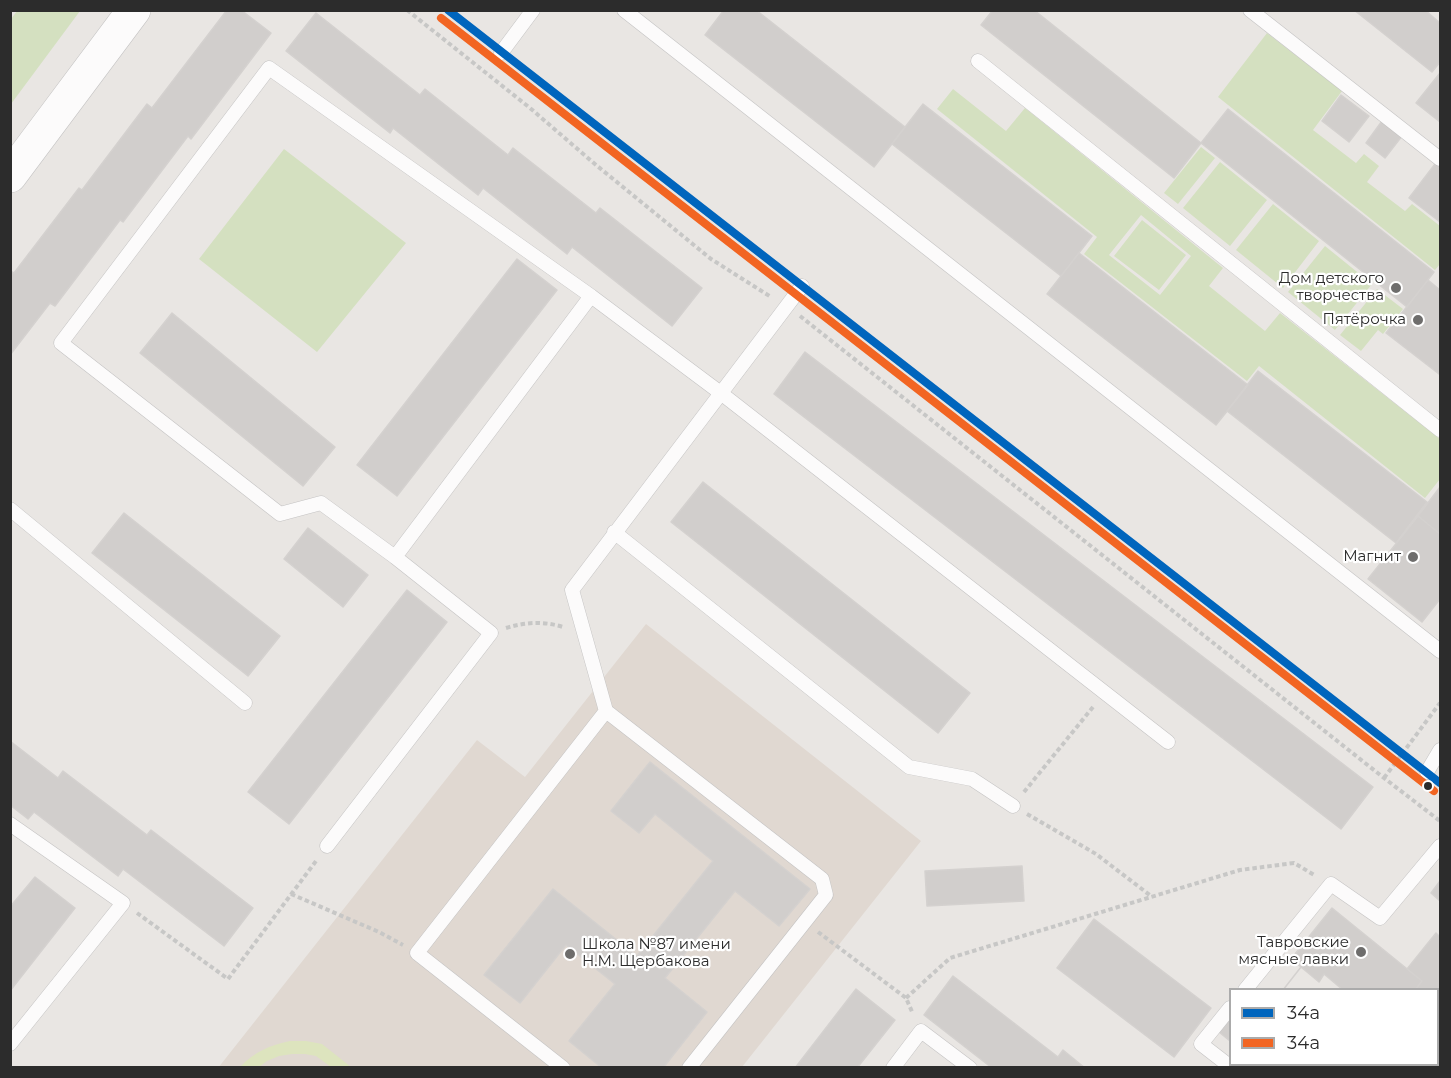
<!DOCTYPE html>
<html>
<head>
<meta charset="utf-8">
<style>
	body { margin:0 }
	#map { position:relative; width:1451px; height:1078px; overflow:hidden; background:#e9e6e3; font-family:Montserrat,sans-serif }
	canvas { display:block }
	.frame { position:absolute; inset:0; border:12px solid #2c2c2c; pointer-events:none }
	.legend { position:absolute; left:1229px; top:988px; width:210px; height:78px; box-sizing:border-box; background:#fff; border:2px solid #ababab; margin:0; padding:8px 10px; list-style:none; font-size:18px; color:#2c2c2c }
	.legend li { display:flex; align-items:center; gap:12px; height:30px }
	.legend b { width:30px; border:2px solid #ababab }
</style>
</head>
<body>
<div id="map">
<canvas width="1451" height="1078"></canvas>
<div class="frame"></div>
<ul class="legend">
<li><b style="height:8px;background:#0065bd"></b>34а</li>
<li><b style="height:8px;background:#f26522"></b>34a</li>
</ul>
</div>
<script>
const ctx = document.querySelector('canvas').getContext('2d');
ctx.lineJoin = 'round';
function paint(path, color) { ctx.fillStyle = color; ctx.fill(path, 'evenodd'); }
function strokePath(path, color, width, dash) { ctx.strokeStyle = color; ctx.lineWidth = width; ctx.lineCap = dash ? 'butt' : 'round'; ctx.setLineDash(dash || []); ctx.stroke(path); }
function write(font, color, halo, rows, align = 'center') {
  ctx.font = font + ' Montserrat,sans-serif'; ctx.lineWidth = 4.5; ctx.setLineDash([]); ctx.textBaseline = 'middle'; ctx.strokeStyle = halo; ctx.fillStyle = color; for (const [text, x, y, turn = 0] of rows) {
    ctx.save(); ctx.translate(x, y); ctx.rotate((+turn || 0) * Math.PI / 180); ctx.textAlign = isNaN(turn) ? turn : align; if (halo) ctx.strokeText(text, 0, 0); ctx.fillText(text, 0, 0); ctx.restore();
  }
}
const education = new Path2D(`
	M646,624L921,841L742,1067L218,1068L477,740L525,777Z`);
const green = new Path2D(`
	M17,11H80L11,104V19Z
	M1267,33L1342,91L1313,130L1356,163L1364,154L1379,166L1367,182L1405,211L1412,204L1440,226V264L1435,270L1218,97Z
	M953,89L1006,131L1025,108L1223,268L1209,286L1265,331L1280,313L1440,439V479L1425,498L1259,366L1247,381L1084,254L1097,237L937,109ZM1141,215L1191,256L1160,295L1109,255Z
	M1201,147L1215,158L1178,204L1164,193Z
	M284,149L406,243L317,352L199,259Z
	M1220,162L1267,200L1230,246L1183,208Z
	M1273,204L1319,241L1283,288L1236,250Z
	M1142,220L1186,255L1159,290L1114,256Z
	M1325,246L1372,284L1335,330L1288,292Z
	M1377,289L1403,309L1383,334L1378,330L1361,351L1340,335Z`);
const pitch = new Path2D(`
	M290,1041H306L322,1044L351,1067H331L316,1056L305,1054H292L279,1056L267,1061L259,1067H240C254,1052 270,1045 290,1041Z`);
const building = new Path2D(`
	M227,10H241L271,33L191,139L188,136L123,222L120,220L55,306L50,303L10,355V274L12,272L14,273L79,188L82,190L147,104L152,108Z
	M724,10H756L905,127L874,167L705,35Z
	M993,10H1034L1201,143L1174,178L981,25Z
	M1354,10H1425L1440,23V62L1432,72Z
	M316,13L420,95L425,89L508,155L513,148L596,213L600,208L702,288L672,326L572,247L567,254L483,188L478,195L393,128L390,133L286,51Z
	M1440,73V122L1416,103Z
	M1341,95L1369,116L1349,142L1322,121Z
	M923,104L1092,236L1061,276L892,144Z
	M1228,109L1434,272L1407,307L1201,143Z
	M1382,121L1402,136L1385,158L1366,143Z
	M1435,164L1440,168V222L1409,198Z
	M1079,253L1248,385L1216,425L1047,294Z
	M517,259L557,290L397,496L357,465Z
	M1428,280L1440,290V372L1439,374L1386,333Z
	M172,313L335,447L303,486L140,353Z
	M805,352L1373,787L1341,829L774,394Z
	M1258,371L1427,502L1396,543L1227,411Z
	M703,482L970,693L938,733L671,522Z
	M1440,487V534L1418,516Z
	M124,513L280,636L248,676L92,553Z
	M1418,516L1440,534V599L1422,622L1368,579Z
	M308,528L368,575L343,607L284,559Z
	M407,590L447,622L289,824L248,792Z
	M10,741L58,778L63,771L147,835L151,830L253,908L224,946L123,869L118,876L34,812L28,819L10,805Z
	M650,762L810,889L779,926L735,891L665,978L707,1012L663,1068H602L569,1041L615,984L566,945L520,1003L484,975L553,889L637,956L713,861L655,814L639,833L611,811Z
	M1022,866L1024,901L927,906L925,871Z
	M35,877L75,908L10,991V907Z
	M1440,881V901L1431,893Z
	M1332,908L1422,981L1415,990H1283L1301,967L1291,959Z
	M1094,919L1211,1008L1174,1057L1057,968Z
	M1436,933L1440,937V1068H1425L1421,1064H1438V990H1415L1422,981L1407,969Z
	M1301,967L1319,982L1324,974L1343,990H1283Z
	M953,976L1058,1057L1063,1050L1085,1068H992L924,1015Z
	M856,989L895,1020L857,1068H795Z
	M1438,1007L1440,1010V1068H1425L1421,1064H1438Z
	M1230,1017V1041L1219,1032Z`);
const path = new Path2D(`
	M407,10L530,108L596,165L711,259L771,297
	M800,316L1384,778L1440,821
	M506,628C525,622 544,621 563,627
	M1384,778L1440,703
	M1024,792L1093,707
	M1027,814L1096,854L1151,896
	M291,894L379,932L403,945
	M137,913L228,979L316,861
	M818,932L906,998L913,1014
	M906,998L950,958L1240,870L1294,863L1316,876`);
const lane = new Path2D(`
	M624,10L1440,651
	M1250,10L1440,159
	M501,53L533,10
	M978,61L1440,430
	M10,509L245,703
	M614,532L909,767L972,779L1013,806
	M395,557L591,296L722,394L1168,742
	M1427,772L1440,750
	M10,824L123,903L10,1044
	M327,846L491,633L395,557L321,503L280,514L61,343L269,68L591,296
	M1245,990L1331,884L1380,918L1440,846
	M1230,1008L1201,1044L1232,1068
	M563,1068L417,953L606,711
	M689,1068L826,895L822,879L606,711L572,590L802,286
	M893,1068L921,1031L970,1068`);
const secondary = new Path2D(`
	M10,176L134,10`);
const bus1 = new Path2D(`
	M448,10L1440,783`);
const bus2 = new Path2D(`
	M441,18L1434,791`);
const markers = [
	[1396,288,6,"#6e6d6c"],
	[1418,320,6,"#6e6d6c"],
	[1413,557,6,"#6e6d6c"],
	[1428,786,5,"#2c2c2c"],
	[1361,952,6,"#6e6d6c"],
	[570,954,6,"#6e6d6c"]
];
const poiNames = [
	["Дом детского",1384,279],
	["творчества",1384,296],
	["Пятёрочка",1406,320],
	["Магнит",1401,557],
	["Тавровские",1349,943],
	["мясные лавки",1349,960],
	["Школа №87 имени",582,945,"left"],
	["Н.М. Щербакова",582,962,"left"]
];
paint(education, '#e0d8d1');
paint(green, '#d4e0c0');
paint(pitch, '#dde4be');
paint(building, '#d1cecc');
strokePath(building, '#d4d1cf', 1.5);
strokePath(lane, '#c4c3c3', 15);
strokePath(secondary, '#c4c3c3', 34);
strokePath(path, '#c7c7c6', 4, [4.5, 3]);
strokePath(lane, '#fcfbfb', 14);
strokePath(secondary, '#fcfbfb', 33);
strokePath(bus1, '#0065bd', 8);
strokePath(bus2, '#f26522', 8);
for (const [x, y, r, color] of markers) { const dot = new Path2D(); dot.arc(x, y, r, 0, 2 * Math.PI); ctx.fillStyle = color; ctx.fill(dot); strokePath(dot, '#fff', 2); }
write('15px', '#2c2c2c', '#fff', poiNames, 'right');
</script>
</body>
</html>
